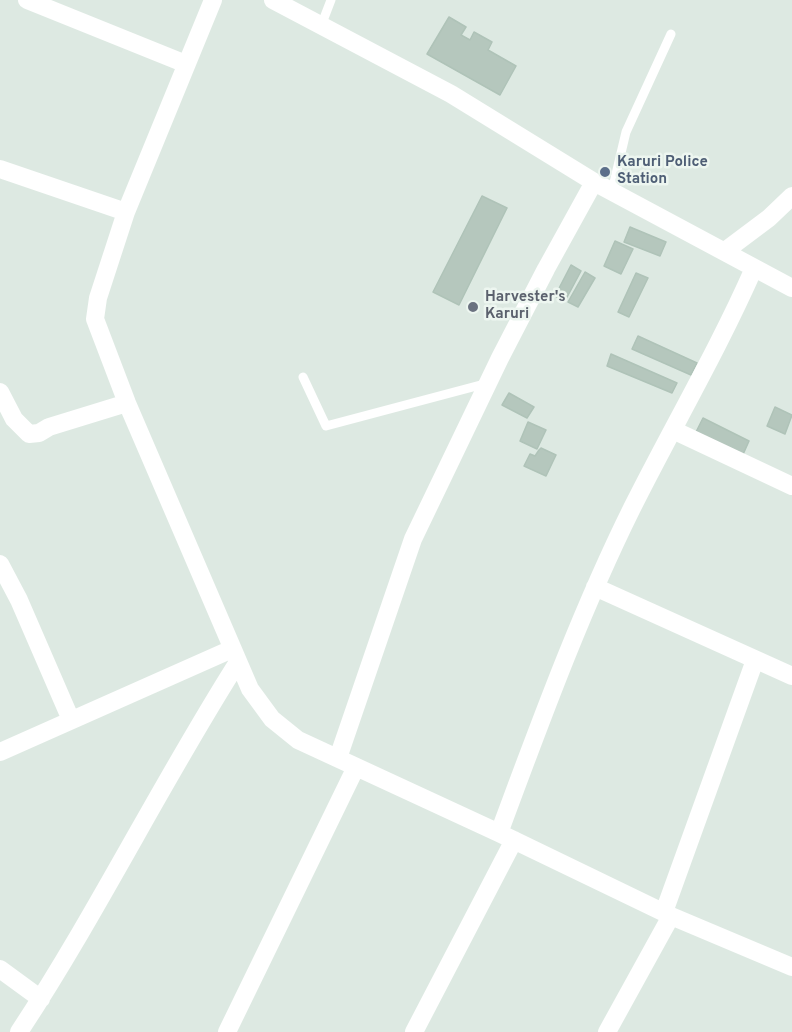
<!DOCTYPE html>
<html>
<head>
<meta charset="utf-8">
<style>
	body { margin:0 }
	canvas { display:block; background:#dde9e2 }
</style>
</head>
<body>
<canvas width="792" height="1032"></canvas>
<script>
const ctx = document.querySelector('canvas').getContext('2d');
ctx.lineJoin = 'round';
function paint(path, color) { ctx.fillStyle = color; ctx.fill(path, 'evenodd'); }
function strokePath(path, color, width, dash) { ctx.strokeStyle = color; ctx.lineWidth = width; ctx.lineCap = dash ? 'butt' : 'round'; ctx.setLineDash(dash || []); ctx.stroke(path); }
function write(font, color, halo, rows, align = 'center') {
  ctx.font = font + ' Overpass,sans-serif'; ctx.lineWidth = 5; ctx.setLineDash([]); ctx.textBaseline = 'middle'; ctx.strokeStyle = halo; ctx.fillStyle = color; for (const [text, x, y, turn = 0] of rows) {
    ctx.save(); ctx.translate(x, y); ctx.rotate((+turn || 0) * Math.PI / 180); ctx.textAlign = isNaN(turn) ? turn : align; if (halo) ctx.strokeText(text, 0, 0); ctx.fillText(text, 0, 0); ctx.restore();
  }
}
const building = new Path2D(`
	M449,17L466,27L461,35L470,40L474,32L492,42L488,50L516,66L500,95L427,54Z
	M482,196L507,208L459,305L433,292Z
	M630,227L666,242L660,256L624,242Z
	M615,241L633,249L621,274L604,266Z
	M571,265L581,271L565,301L555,296Z
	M585,272L595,278L578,307L568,302Z
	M636,273L648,278L629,317L618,312Z
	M638,336L697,363L691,375L632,349Z
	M611,354L677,383L672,393L607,366Z
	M509,393L534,407L527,418L502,405Z
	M775,407L792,415L785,434L767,426Z
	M703,418L749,441L741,459L694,436Z
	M528,422L546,430L537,449L520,441Z
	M541,448L556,455L546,476L524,466L530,454L535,456L539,450Z`);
const lane = new Path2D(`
	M321,26L331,0
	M612,191L626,132L671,34
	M303,377L326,426L488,383`);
const street = new Path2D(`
	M27,0L186,64
	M213,0L126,212L98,298L95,319L127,403L250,689L272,719L298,740L499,833L671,916L792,967
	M273,0L451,94L594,182L792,288
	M0,169L126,212
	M725,251L769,218L792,196
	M0,392L14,419L29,434L39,433L49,427L127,403
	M673,430L792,486
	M0,564L19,600L71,720
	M595,587L792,676
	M0,752L232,649
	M338,758L413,539L500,358L546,269L594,182
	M499,833C540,723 580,613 632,508C672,428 718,350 754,268
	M664,912L755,660
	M0,969L41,999
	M19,1032C98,912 161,783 238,662
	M227,1032L356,767
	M414,1032L514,840
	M607,1032L671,916`);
const markers = [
	[605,172,6,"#5c6f8a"],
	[473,307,6,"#6b7280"]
];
const serviceNames = [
	["Karuri Police",617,163],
	["Station",617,180]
];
const worshipNames = [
	["Harvester's",485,298],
	["Karuri",485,315]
];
paint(building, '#b5c7bd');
strokePath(building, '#afc3b8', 1.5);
strokePath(lane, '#fff', 9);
strokePath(street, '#fff', 18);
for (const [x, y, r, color] of markers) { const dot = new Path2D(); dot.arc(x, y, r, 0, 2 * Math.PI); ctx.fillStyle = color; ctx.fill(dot); strokePath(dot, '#edf6f0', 2); }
write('bold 15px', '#4e5e75', '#edf6f0', serviceNames, 'left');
write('bold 15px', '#5b616d', '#edf6f0', worshipNames, 'left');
</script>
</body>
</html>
